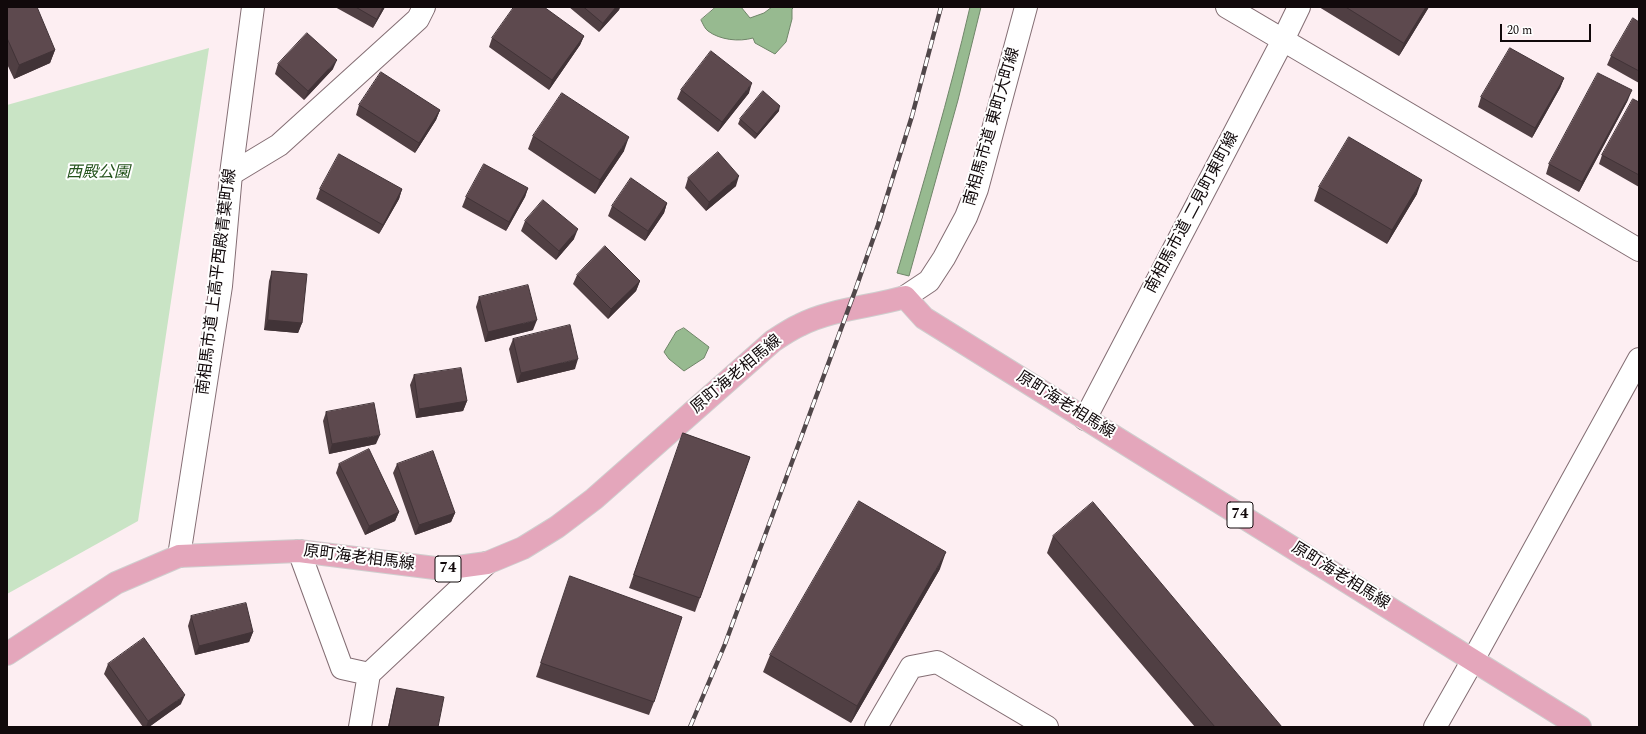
<!DOCTYPE html>
<html>
<head>
<meta charset="utf-8">
<style>
	body { margin:0 }
	#map { position:relative; width:1646px; height:734px; overflow:hidden; background:#fdeef2; font-family:Spectral,serif }
	canvas { display:block }
	.frame { position:absolute; inset:0; border:8px solid #11090b; pointer-events:none }
	.scale { position:absolute; left:1500px; top:24px; width:91px; height:18px; box-sizing:border-box; border:2px solid #11090b; border-top:0; padding-left:5px; font-size:12px; line-height:14px; white-space:nowrap; color:#11090b; -webkit-text-stroke:3px #fff; paint-order:stroke }
</style>
</head>
<body>
<div id="map">
<canvas width="1646" height="734"></canvas>
<div class="frame"></div>
<div class="scale">20 m</div>
</div>
<script>
const ctx = document.querySelector('canvas').getContext('2d');
ctx.lineJoin = 'round';
function paint(path, color) { ctx.fillStyle = color; ctx.fill(path, 'evenodd'); }
function strokePath(path, color, width, dash) { ctx.strokeStyle = color; ctx.lineWidth = width; ctx.lineCap = dash ? 'butt' : 'round'; ctx.setLineDash(dash || []); ctx.stroke(path); }
function write(font, color, halo, rows, align = 'center') {
  ctx.font = font + ' Spectral,"Noto Sans JP",serif'; ctx.lineWidth = 4; ctx.setLineDash([]); ctx.textBaseline = 'middle'; ctx.strokeStyle = halo; ctx.fillStyle = color; for (const [text, x, y, turn = 0] of rows) {
    ctx.save(); ctx.translate(x, y); ctx.rotate((+turn || 0) * Math.PI / 180); ctx.textAlign = isNaN(turn) ? turn : align; if (halo) ctx.strokeText(text, 0, 0); ctx.fillText(text, 0, 0); ctx.restore();
  }
}
const green = new Path2D(`
	M209,48L138,521L7,594V105Z`);
const water = new Path2D(`
	M716,7H741L750,18L764,13L772,7H794L792,9V19L786,42L775,54L755,43L753,38C739,42 720,40 708,31C705,29 703,24 701,20Z
	M970,7H981L958,100L909,276L897,273C923,185 949,97 970,7Z
	M684,328L709,347L704,358L684,371L669,359L664,352L676,332Z`);
const street = new Path2D(`
	M1227,7L1639,250
	M231,174L279,145L418,19L424,7
	M905,297L929,281L944,258L966,217L977,189L1026,7
	M1085,419L1283,40L1299,7
	M299,551L342,668L369,674L360,727
	M369,674L487,563
	M876,727L911,667L937,662L1047,727
	M1435,727L1473,660`);
const secondary = new Path2D(`
	M179,556L221,286L231,174L253,7
	M1473,660L1639,359`);
const primary = new Path2D(`
	M7,654L116,583L179,556L299,551L443,569L487,563L523,548L557,527L594,499L773,341C782,335 791,329 800,325C831,309 871,307 905,297L924,318L1580,727`);
const rail = new Path2D(`
	M690,727L725,644L855,291L878,225L912,116L941,7`);
const wall = new Path2D(`
	M7,7L55,50L50,63L14,79L7,64Z
	M335,7H385L373,28Z
	M569,7H620L619,10L599,32Z
	M1319,7H1429L1399,56Z
	M1639,22V83L1607,65L1611,56Z
	M584,36L580,45L549,90L489,47L492,38Z
	M278,64L333,69L304,100L275,74Z
	M1564,78L1560,88L1532,138L1478,107L1481,97Z
	M681,90L749,93L718,132L677,99Z
	M1628,100L1579,192L1546,174L1549,164Z
	M1639,102V187L1599,164L1602,155Z
	M359,105L440,110L436,120L415,153L356,115Z
	M779,111L755,139L738,124L740,119Z
	M533,136L624,151L595,194L528,149Z
	M688,178L736,186L706,211L685,188Z
	M1319,187L1417,194L1387,244L1314,201Z
	M528,188L525,197L506,231L462,207L466,197Z
	M320,189H402L399,199L379,234L316,199Z
	M667,203L664,213L645,241L608,216L612,206Z
	M525,221L574,239L556,260L521,231Z
	M272,271L302,323L298,333L264,330L269,281Z
	M577,275L640,281L636,291L608,319L573,284Z
	M479,297L533,330L485,342L476,307Z
	M513,339L575,369L517,383L509,349Z
	M414,375L467,401L463,411L416,418L410,385Z
	M326,412L376,444L329,454L323,421Z
	M683,433L750,457L695,612L629,588Z
	M339,464L399,512L395,521L365,535L336,473Z
	M397,464L455,513L451,522L415,535L393,473Z
	M1053,536L1282,727H1195L1047,553Z
	M940,569L851,723L763,672L770,655Z
	M570,576L654,702L649,715L536,677Z
	M191,616L253,632L249,642L195,655L188,626Z
	M108,664L181,704L149,727H143L104,674Z
	M397,688L438,727H388L394,698Z`);
const shadedWall = new Path2D(`
	M383,7H385L373,28L377,19Z
	M616,7H620L619,10L599,32L603,23Z
	M1426,7H1429L1399,56L1404,43Z
	M584,36L580,45L549,90L552,80Z
	M55,50L50,63L14,79L19,65Z
	M337,60L333,69L304,100L308,91Z
	M1564,78L1560,88L1532,138L1535,128Z
	M752,83L749,93L718,132L722,122Z
	M1632,90L1628,100L1579,192L1582,182Z
	M780,106L779,111L755,139L757,134Z
	M440,110L436,120L415,153L419,143Z
	M629,137L624,151L595,194L600,180Z
	M739,176L736,186L706,211L709,202Z
	M1422,180L1417,194L1387,244L1392,230Z
	M528,188L525,197L506,231L509,222Z
	M402,189L399,199L379,234L383,225Z
	M667,203L664,213L645,241L648,231Z
	M578,229L574,239L556,260L559,251Z
	M640,281L636,291L608,319L611,309Z
	M268,320L302,323L298,333L264,330Z
	M537,320L533,330L485,342L488,332Z
	M578,359L575,369L517,383L521,373Z
	M467,401L463,411L416,418L419,409Z
	M380,435L376,444L329,454L332,444Z
	M399,512L395,521L365,535L369,526Z
	M455,513L451,522L415,535L419,525Z
	M946,552L940,569L851,723L857,706Z
	M253,632L249,642L195,655L199,646Z
	M185,695L181,704L149,727H146L148,721Z`);
const building = new Path2D(`
	M7,7H37L55,50L19,65L7,38Z
	M356,7H383L377,19Z
	M514,7H544L584,36L552,80L492,38Z
	M584,7H616L603,23Z
	M1346,7H1426L1404,43Z
	M1633,18L1639,22V71L1611,56Z
	M307,33L337,60L308,91L278,64Z
	M1510,48L1564,78L1535,128L1481,97Z
	M711,51L752,83L722,122L681,90Z
	M381,72L440,110L419,143L359,105Z
	M1598,73L1632,90L1582,182L1549,164Z
	M763,91L780,106L757,134L740,119Z
	M562,93L629,137L600,180L533,136Z
	M1633,99L1639,102V175L1602,155Z
	M1349,137L1422,180L1392,230L1319,187Z
	M718,152L739,176L709,202L688,178Z
	M339,154L402,189L383,225L320,189Z
	M484,164L528,188L509,222L466,197Z
	M631,178L667,203L648,231L612,206Z
	M543,200L578,229L559,251L525,221Z
	M605,246L640,281L611,309L577,275Z
	M272,271L307,274L302,323L268,320Z
	M528,285L537,320L488,332L479,297Z
	M570,325L578,359L521,373L513,339Z
	M461,368L467,401L419,409L414,375Z
	M374,403L380,435L332,444L326,412Z
	M683,433L750,457L700,598L634,575Z
	M369,449L399,512L369,526L339,464Z
	M433,451L455,513L419,525L397,464Z
	M859,501L946,552L857,706L770,655Z
	M1093,502L1282,727H1215L1053,536Z
	M570,576L682,617L654,702L541,663Z
	M246,603L253,632L199,646L191,616Z
	M144,638L185,695L148,721L108,664Z
	M397,688L444,697L438,727H389Z`);
const shields = [
	[1240,515,26],
	[448,569,26]
];
const shieldNames = [
	["74",1240,515],
	["74",448,569]
];
const streetNames = [
	["南相馬市道 東町大町線",993,127,-74],
	["南相馬市道 二見町東町線",1193,213,-62],
	["南相馬市道 上高平西殿青葉町線",218,282,-83],
	["原町海老相馬線",737,375,-40],
	["原町海老相馬線",1065,406,32],
	["原町海老相馬線",359,559,7],
	["原町海老相馬線",1340,577,32]
];
const parkNames = [
	["西殿公園",98,174]
];
paint(green, '#c9e4c5');
paint(water, '#97ba90');
strokePath(water, '#6f8568', 1);
strokePath(street, '#836d73', 24);
strokePath(secondary, '#836d73', 24);
strokePath(primary, '#cfcece', 24);
strokePath(street, '#fff', 22);
strokePath(secondary, '#fff', 22);
strokePath(primary, '#e4a6bb', 22);
strokePath(rail, '#51474a', 4.5);
strokePath(rail, '#fff', 3, [9]);
paint(wall, '#503f43');
paint(shadedWall, '#413337');
paint(building, '#5d494e');
strokePath(building, '#413337', 1);
for (const [x, y, w] of shields) { const box = new Path2D(); box.roundRect(x - w / 2, y - 13, w, 26, 3); ctx.fillStyle = '#fff'; ctx.fill(box); strokePath(box, '#11090b', 1); }
write('bold 15px', '#11090b', null, shieldNames);
write('16px', '#11090b', '#fff', streetNames);
write('italic 16px', '#24531c', '#fff', parkNames);
</script>
</body>
</html>
